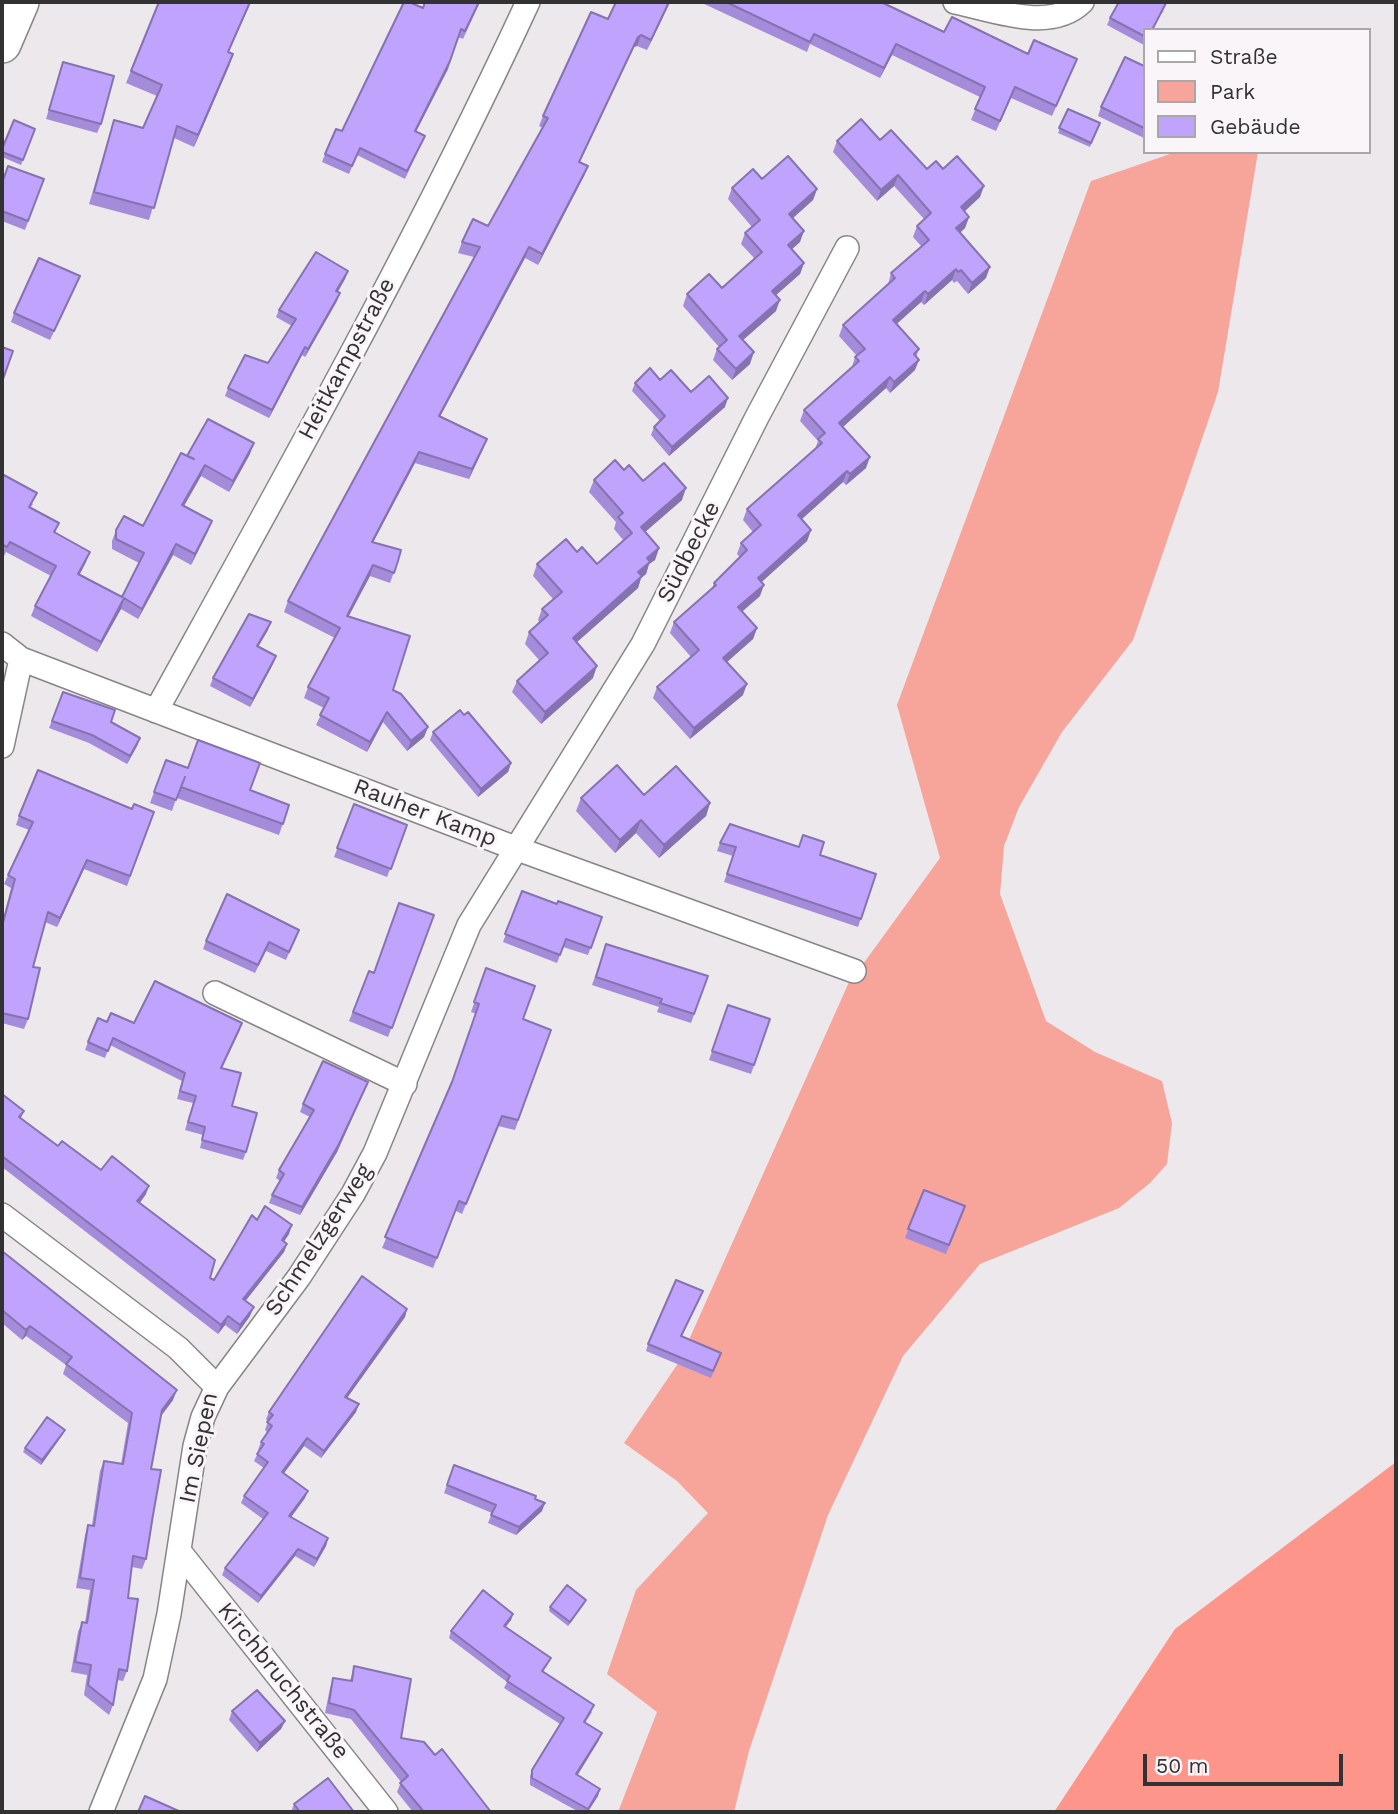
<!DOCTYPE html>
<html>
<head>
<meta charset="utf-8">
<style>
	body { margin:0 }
	#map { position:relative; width:1398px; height:1814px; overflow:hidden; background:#ece8eb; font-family:"Work Sans",sans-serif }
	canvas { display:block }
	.frame { position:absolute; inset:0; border:4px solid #333233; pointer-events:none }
	.legend { position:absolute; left:1143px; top:28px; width:228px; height:126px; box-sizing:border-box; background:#f9f5f9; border:2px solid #aaa7aa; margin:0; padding:9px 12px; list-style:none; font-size:21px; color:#333233 }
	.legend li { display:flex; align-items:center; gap:14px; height:35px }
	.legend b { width:35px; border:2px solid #aaa7aa }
	.scale { position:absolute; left:1143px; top:1754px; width:200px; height:32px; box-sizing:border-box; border:4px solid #333233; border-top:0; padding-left:9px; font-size:21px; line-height:24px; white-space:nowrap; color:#333233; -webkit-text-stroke:5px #f9f5f9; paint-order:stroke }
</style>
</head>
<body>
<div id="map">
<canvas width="1398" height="1814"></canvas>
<div class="frame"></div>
<ul class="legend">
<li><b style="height:9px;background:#fff"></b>Straße</li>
<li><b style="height:19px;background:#f7a49b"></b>Park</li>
<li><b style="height:19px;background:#c0a3fd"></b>Gebäude</li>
</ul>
<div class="scale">50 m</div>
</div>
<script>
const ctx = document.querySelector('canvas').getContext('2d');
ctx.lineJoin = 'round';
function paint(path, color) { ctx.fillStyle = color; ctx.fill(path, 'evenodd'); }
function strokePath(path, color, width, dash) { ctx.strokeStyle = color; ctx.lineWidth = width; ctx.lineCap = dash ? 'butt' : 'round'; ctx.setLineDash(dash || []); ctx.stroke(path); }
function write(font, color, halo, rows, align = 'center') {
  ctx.font = font + ' "Work Sans",sans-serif'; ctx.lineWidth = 6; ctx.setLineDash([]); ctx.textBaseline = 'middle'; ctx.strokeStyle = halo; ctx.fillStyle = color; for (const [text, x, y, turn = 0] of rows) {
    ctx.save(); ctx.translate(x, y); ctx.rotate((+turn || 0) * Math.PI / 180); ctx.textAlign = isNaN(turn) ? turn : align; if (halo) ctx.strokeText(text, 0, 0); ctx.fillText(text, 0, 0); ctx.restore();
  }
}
const green = new Path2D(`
	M1176,152H1258L1218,392L1133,640L1062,732L1019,807L1004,846L1000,894L1046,1021L1095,1052L1162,1081L1172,1123L1167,1164L1150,1183L1119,1208L980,1264L903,1356L828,1515L749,1751L734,1812H618L657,1712L607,1674L636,1590L708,1513L677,1481L624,1443L679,1362L854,971H858L940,858L897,705L1091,181Z`);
const forest = new Path2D(`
	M1396,1462V1812H1054L1175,1629Z`);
const street = new Path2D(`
	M955,2C994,10 1050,33 1082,2
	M2,644L21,659L515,848L854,971
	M156,711C285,477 416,244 528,2
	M2,746L21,659
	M215,993L405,1084
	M2,1215L178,1348L217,1387
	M179,1551L386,1812
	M101,1812L155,1679L169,1614L195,1446L203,1417L217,1387L299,1277L353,1194L375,1153L469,925L643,644L757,417L847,248`);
const primary = new Path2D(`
	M2,44L20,2`);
const wall = new Path2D(`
	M157,2H251L228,52L233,54L229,66L194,147L174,138L149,220L89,204L114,120L143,128L157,96L126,83L159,3Z
	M480,2L463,39L458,37L448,69L416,132L425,136L405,179L357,155L349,174L322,162L325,154L342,131L423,8Z
	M616,2H670L647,50L637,46L634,47L579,162L588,166L584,176L538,265L525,258L440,416L487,439L483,449L469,479L415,463L373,542L398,561L390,583L370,576L348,617L393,690L428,727L424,737L407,751L383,722L367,752L316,725L324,708L304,698L308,687L335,638L284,612L288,601L474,257L458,253L462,242L488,226L543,128L539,126L543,116L608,19Z
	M700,2H881L944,32L1028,54L1077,59L1052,116L1011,98L996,131L971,120L980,97L892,55L880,78L810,44L807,52Z
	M1164,11L1144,30V45L1107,25L1110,18Z
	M63,62L101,124L97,133L46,119Z
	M1144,66V138L1098,116L1101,107Z
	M1068,109L1100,123L1090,147L1058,133Z
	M35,129L21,165L2,157V149Z
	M880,140L927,169H943L980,197L965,211L969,217L965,228L960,233L986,278L968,294L957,281L954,283L952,280L924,305L921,302L896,324L919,349L916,357L915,370L890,393L886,388L843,427L866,468L846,485L843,482L802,519L811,530L807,541L761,582L760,596L742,612L757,628L753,639L727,662L743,695L690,739L653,698L657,687L691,657L670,633L674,622L712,589L714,583L740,557L737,554L741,543L753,532L743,520L747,509L815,449L818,441L800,421L804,410L852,367L855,357L857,356L839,336L843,325L888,285L891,273L922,247L913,237L917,226L924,219L894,186L877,201L833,152L837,141Z
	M44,179L25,230L2,221V183Z
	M762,179L817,189L813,200L793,218L800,242L792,249L804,263L800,274L776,295V311L743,340L750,364L732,380L713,360L717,349L719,347L683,306L687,294L722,288L755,259L741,244L745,233L752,227L728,199L732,188Z
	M348,271L345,279L338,292L337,301L305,357L302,355L269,418L225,396L228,388L268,363L292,326L276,317L279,310Z
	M76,285L50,340L11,322L14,313Z
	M660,380L725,407L669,456L651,435L654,427L660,421L632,391L635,383Z
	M250,454L229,492L201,476L184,506L212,521L208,531L191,565L173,555L138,619L121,609L97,652L31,616L35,606L51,576L6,552L3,558L2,557V474L33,504L30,508L59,523L55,533L86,562L80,574L122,597L139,563L112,549V541L116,530L143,526L187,456Z
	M624,470L643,481L682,500L645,532L659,548L655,560L649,564L646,574L641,578L638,588L577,642L593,678L541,724L512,692L517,681L539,660L525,644L529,632L540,623L538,620L542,609L553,599L533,576L537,564L577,552L597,564L624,541L614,529L616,522L589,492L594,480Z
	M268,630L258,646L276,656L273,664L250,707L210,686L213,678Z
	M63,692L111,722L140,738L137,746L127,764L89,743L49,728Z
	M464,715L511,763L508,772L478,797L430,740L433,732Z
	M166,760L289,805L279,835L177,798L179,790L172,811L150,803Z
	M581,798L710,803L706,816L659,858L636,833L615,853L576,811Z
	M354,804L407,825L387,877L334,857Z
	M132,809L154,812L127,886L84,869L57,927L45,922L33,967L28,1019L24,1029L2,1023V923L11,888L4,884L29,830L16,825L19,816Z
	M720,843L820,855L876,874L858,927L724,882L733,856L717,851Z
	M522,891L557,904L602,917L588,955L563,947L557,963L503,942Z
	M434,915L388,1037L349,1021L369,971L374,973Z
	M299,930L286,960L266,951L255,973L203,949L206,941Z
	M606,944L708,976L691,1023L657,1012L659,1007L592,985Z
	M486,968L523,1020L551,1030L515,1130L498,1126L462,1214L456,1211L433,1268L382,1248L451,1084L476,1014L471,1012Z
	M728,1005L770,1019L751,1074L709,1060Z
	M107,1022L240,1030L222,1068L246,1152L243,1160L200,1148L203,1135L185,1130L193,1103L177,1099L182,1081L110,1045L105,1058L85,1050L88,1042Z
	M365,1090L337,1152L300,1215L269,1203L272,1195L280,1181L276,1178L279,1170L310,1117L300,1112L303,1104Z
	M2,1094L24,1111L21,1118L58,1146L146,1194L140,1203L210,1278L214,1280L257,1220L289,1234L284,1241L287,1244L284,1252L245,1301L250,1316L237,1334L225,1325L218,1334L2,1167Z
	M924,1190L965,1206L946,1254L905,1238Z
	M2,1251L173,1400L160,1417L151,1469L146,1559L142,1569L132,1567L128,1598L127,1671L123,1681L117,1680L113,1705L109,1715L84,1695L87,1675L71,1672L78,1632L82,1622L85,1623L90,1590L76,1588L85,1535L88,1525H92L100,1471L104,1461L121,1464L128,1423L63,1374L66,1365L26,1336L22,1340L2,1323Z
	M703,1291L682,1336L721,1353L711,1378L646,1351L648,1344Z
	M407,1309L405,1317L347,1398L356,1412L321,1458L304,1446L284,1473L305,1498L291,1517L328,1538L326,1546L314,1567L295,1556L258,1603L222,1575L225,1568L263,1519L241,1503L244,1496L264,1468L254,1461L259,1451L258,1450L261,1442L267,1432L265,1430L268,1421L266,1419L269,1412Z
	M63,1434L41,1465L23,1452L25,1448Z
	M454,1465L535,1499L542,1511L516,1535L488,1523L492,1513L444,1493Z
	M586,1600L584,1604L568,1626L549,1611L550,1607Z
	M513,1614L511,1620L505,1627L548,1664L543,1672L592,1712L585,1723L599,1740L577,1775L598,1796L588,1812H579L530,1785V1776L532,1770L560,1724L504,1688L507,1682L449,1638L451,1631Z
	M354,1666L401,1738L435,1755L491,1812H413L397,1792L401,1782L351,1719L325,1713L330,1688L333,1678L350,1681Z
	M232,1711L285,1721L281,1729L257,1752L229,1720Z
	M294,1804L354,1812H291Z`);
const shadedWall = new Path2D(`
	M250,2H251L223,64L228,52Z
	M669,2H670L647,50L651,40Z
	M641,35L637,46L634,47L575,172L579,162L638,37Z
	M896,44L892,55L880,78L884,68Z
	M233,54L229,66L194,147L198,135Z
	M450,61L448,69L412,139L415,131Z
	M588,166L584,176L538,265L542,254Z
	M898,175L894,186L877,201L881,190Z
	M984,186L980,197L957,218L961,207Z
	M817,189L813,200L785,225L789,214Z
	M969,217L965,228L952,239L956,228Z
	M804,231L800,242L784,256L788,245Z
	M529,247L525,258L435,426L439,416Z
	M804,263L800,274L768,302L772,291Z
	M990,267L986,278L968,294L972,283Z
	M956,269L952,280L924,305L928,294Z
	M348,271L345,279L333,299L336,291Z
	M925,291L921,302L889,331L893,320Z
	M340,293L337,301L305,357L308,349Z
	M780,300L776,311L735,347L739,336Z
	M305,347L302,355L269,418L272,410Z
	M754,352L750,364L732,380L736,369Z
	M919,360L915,370L890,393L894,382Z
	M890,377L886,388L835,434L839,423Z
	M728,398L725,407L669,456L672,447Z
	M487,439L483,449L469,479L472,469Z
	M254,443L250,454L229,492L233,481Z
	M419,452L415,463L368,552L372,542Z
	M870,457L866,468L846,485L850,474Z
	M205,465L201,476L178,516L182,505Z
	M847,471L843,482L794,526L798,515Z
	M686,488L682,500L637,539L641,527Z
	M212,521L208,531L191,565L195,554Z
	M811,530L807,541L754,589L758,578Z
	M176,544L173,555L138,619L142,609Z
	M659,548L655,560L649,564L646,574L641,578L638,588L568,650L573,638L638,572L647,558Z
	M90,552L86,562L74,584L78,574Z
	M373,565L370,576L343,627L347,616Z
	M764,585L760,596L734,618L738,607Z
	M124,598L121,609L97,652L101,642Z
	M271,622L268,630L254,654L257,646Z
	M757,628L753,639L719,669L723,658Z
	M276,656L273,664L250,707L253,699Z
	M597,666L593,678L541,724L545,712Z
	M747,684L743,695L690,739L694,728Z
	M387,712L383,722L367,752L370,742Z
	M428,727L424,737L407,751L411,741Z
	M140,738L137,746L127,764L130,756Z
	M511,763L508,772L478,797L481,789Z
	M710,803L706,816L659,858L664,845Z
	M641,820L636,833L615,853L620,840Z
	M87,860L84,869L57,927L60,918Z
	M368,1082L337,1152L300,1215L302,1207Z
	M149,1186L146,1194L134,1210L137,1201Z
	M292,1225L289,1234L279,1249L282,1240Z
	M287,1244L284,1252L240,1308L243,1299Z
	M254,1307L250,1316L237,1334L240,1325Z
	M407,1309L405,1317L342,1405L345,1397Z
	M228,1316L225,1325L218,1334L221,1325Z
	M30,1326L26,1336L22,1340L26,1330Z
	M177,1390L173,1400L158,1420L162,1410Z
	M359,1404L356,1412L321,1458L324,1451Z
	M65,1430L63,1434L41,1465L42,1460Z
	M307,1438L304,1446L279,1480L282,1472Z
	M308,1491L305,1498L286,1524L289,1516Z
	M545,1503L542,1511L516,1535L519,1527Z
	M328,1538L326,1546L314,1567L317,1559Z
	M298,1549L295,1556L258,1603L261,1596Z
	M586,1600L584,1604L568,1626L570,1622Z
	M513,1614L511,1620L501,1633L504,1626Z
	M285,1721L281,1729L257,1752L260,1743Z
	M602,1733L599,1740L574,1781L576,1774Z
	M600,1789L598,1796L587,1812L588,1809Z`);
const building = new Path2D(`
	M159,2H250L228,52L233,54L198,135L177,126L154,208L94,192L114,120L143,128L162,85L131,71Z
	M404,2H409L423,8L425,2H479L465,31L461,29L450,61L415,131L425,136L407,171L360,148L352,166L325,154L336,129L342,131Z
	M616,2H669L651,40L641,35L638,37L579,162L588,166L542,254L529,247L439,416L487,439L472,469L419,452L372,542L401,550L398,561L394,573L373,565L347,616L410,636L393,690L401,694L428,727L411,741L387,712L370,742L320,715L329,698L308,687L340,628L288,601L480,247L462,242L473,219L488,226L548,118L543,116L591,12L608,19Z
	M726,2H881L944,32L952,17L1028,54L1034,40L1077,59L1056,106L1015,87L1000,121L975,109L985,87L896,44L884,68L814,34L810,42Z
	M1119,2H1163L1166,3L1152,30H1144V36L1110,18Z
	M1125,57L1144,66V128L1101,107Z
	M63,62L114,76L101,124L49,110Z
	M1068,109L1100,123L1091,143L1059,128Z
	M861,119L880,140L891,130L927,169L936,161L943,169L957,156L984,186L961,207L969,217L956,228L990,267L972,283L961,270L958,272L956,269L928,294L925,291L893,320L919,349L914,354L919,360L894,382L890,377L839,423L870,457L850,474L847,471L798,515L811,530L758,578L764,585L738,607L757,628L723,658L747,684L694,728L657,687L699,650L674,622L716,585L714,583L747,550L741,543L761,525L747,509L822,443L818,439L825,433L804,410L859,361L855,357L865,349L843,325L895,278L891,273L929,240L917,226L931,213L898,175L881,190L837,141Z
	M14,120L35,129L23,160L2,152V149Z
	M788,156L817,189L789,214L804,231L788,245L804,263L772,291L780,300L739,336L754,352L736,369L717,349L727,340L687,294L709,274L722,288L762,252L745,233L760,220L732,188L753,169L762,179Z
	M8,166L44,179L28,221L2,211V183Z
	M316,252L348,271L336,291L340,293L308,349L305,347L272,410L228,388L245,355L268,363L296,319L279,310Z
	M39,258L80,276L54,331L14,313Z
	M2,347L13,351L2,382Z
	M650,368L660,380L671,370L691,392L709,376L728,398L672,447L654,427L665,416L635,383Z
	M208,419L254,443L233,481L205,465L182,505L212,521L195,554L176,544L142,609L124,598L101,642L35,606L56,566L10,542L7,547L2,544V474L37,493L29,507L59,523L54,532L90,552L78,574L122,597L144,553L116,539V530L124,516L143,526L181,453L194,459L187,456Z
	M615,460L624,470L629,465L643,481L664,463L686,488L641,527L659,548L647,558L650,562L638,572L642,576L573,638L597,666L545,712L517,681L548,653L529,632L548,615L542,609L562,592L537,564L566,539L577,552L582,547L597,564L632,533L618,517L623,513L594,480Z
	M249,614L271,622L257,646L276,656L253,699L213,678Z
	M63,692L115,710L111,722L140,738L130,756L92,735L52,721Z
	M460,710L464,715L468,712L511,763L481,789L433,732Z
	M198,740L260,763L250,790L289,805L283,824L181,787L185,777L176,800L154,792L166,760L188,768Z
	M617,765L644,795L676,766L710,803L664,845L641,820L620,840L581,798Z
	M38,770L132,809L134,804L154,812L130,876L87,860L60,918L48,912L33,967L40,968L28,1019L2,1013V926L15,879L8,875L33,822L19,816Z
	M354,804L407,825L391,869L337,848Z
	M730,824L799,847L803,835L824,842L820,855L876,874L861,919L727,874L736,847L720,843Z
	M522,891L557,904L558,901L602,917L591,948L566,939L560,955L505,934Z
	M227,894L299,930L289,952L269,942L258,965L206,941Z
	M399,903L434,915L392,1028L353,1012L369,971L374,973Z
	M606,944L708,976L694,1014L660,1003L662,999L596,977Z
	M486,968L535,986L523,1019L551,1030L518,1120L502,1116L466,1204L459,1201L437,1258L385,1237L452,1082L479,1004L474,1002Z
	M155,981L242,1023L221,1068L241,1073L232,1106L257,1113L246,1152L202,1140L205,1127L188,1122L196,1096L180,1091L185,1073L113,1038L108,1051L88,1042L98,1018L107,1022L111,1013L134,1023Z
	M728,1005L770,1019L754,1065L712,1051Z
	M323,1061L368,1082L339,1144L302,1207L272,1195L284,1174L279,1170L314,1110L303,1104Z
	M2,1094L24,1111L19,1117L58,1146L62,1141L101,1170L112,1156L149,1186L137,1201L215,1260L210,1278L214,1280L252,1215L257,1220L265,1206L292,1225L282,1240L287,1244L243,1299L254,1307L240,1325L228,1316L221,1325L2,1156Z
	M924,1190L965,1206L949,1245L908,1229Z
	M2,1251L177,1390L162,1410L151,1469L161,1470L153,1515L146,1559L133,1556L128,1598L138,1599L127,1671L119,1669L113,1705L88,1685L91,1665L75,1662L82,1622L87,1623L94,1580L80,1578L88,1525L94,1526L104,1461L123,1464L132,1413L66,1364L72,1357L30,1326L26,1330L2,1310Z
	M362,1276L407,1309L345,1397L359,1404L324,1451L307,1438L282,1472L308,1491L289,1516L328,1538L317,1559L298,1549L261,1596L225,1568L268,1513L244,1496L268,1462L257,1454L264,1444L261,1442L272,1426L267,1422L273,1415L269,1412Z
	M676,1280L703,1291L681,1336L721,1353L713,1371L648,1344Z
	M47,1417L65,1430L42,1460L25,1448Z
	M454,1465L536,1496L535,1499L545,1503L519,1527L491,1515L496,1505L447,1485Z
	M567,1585L586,1600L570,1622L550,1607Z
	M483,1590L513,1614L504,1626L551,1658L542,1671L594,1705L584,1722L602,1733L576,1774L600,1789L588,1809L532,1778V1770L564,1718L507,1681L510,1676L451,1631Z
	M354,1666L411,1679L401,1738L424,1742L435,1755L442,1749L491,1812H424L400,1783L408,1776L354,1710L329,1703L333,1678L352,1681Z
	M257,1690L285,1721L260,1743L232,1711Z
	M328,1778L354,1812H300L294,1804Z
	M145,1796L181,1812H138Z`);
const streetNames = [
	["Heitkampstraße",347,359,-62],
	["Südbecke",689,552,-63],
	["Rauher Kamp",425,813,21],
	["Schmelzgerweg",319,1240,-57],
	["Im Siepen",199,1448,-78],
	["Kirchbruchstraße",283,1681,51]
];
paint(green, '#f7a49b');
paint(forest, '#fe958b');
strokePath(street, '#888588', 26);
strokePath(primary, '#888588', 40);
strokePath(street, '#fff', 23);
strokePath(primary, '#fff', 37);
paint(wall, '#a58cda');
paint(shadedWall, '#8672b1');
paint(building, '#c0a3fd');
strokePath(building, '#8672b1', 2);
write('23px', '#333233', '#f9f5f9', streetNames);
</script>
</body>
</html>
